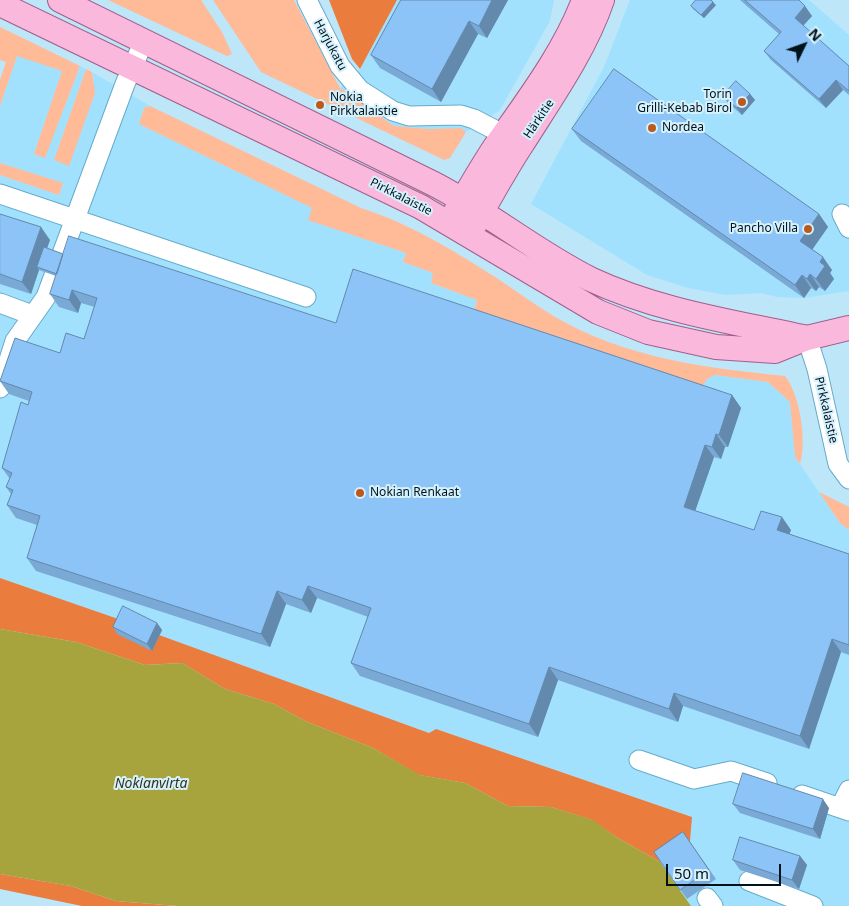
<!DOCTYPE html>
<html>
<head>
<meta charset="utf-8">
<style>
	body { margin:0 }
	#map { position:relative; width:849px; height:906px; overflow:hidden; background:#bde6f9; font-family:"Noto Sans",sans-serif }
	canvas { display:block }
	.north { position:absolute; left:779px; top:20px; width:50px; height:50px; -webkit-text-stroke:4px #d5f1fd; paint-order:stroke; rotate:48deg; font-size:14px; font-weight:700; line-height:20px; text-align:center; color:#00131b }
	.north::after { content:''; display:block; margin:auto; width:18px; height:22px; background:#00131b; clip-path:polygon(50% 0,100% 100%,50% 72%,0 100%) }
	.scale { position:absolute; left:666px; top:864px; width:115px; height:22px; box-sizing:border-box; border:2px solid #00131b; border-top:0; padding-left:6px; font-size:15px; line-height:18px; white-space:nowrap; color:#00131b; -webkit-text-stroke:4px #d5f1fd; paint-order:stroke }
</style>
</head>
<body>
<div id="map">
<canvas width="849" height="906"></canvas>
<div class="north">N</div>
<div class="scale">50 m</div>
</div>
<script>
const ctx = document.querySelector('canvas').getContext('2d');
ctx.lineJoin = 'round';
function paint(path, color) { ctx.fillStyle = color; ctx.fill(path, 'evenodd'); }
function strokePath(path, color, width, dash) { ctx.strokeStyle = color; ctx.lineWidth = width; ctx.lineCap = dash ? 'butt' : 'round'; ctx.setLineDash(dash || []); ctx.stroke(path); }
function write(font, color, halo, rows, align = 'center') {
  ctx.font = font + ' "Noto Sans",sans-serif'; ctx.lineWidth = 4; ctx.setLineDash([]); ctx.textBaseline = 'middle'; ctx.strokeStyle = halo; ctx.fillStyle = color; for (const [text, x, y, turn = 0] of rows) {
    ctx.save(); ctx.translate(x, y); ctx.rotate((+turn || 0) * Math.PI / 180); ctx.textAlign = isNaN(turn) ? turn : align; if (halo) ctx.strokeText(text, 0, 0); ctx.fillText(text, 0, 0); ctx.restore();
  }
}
const built = new Path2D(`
	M397,0H554L550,21L500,110L466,132L461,128L428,129L394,126L340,88L360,69Z
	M630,0H809L849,35V291L804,298L777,297L761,293L726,295L688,288L647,275L531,204L604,67Z
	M17,55L62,71L34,154L45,157L80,66L86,69L54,160L94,80L92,72L150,106L144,108L139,124L313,208L309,220L406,253L403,262L434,273L431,283L477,300L472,317L699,392L707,379L715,375L768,382L790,402L795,457L840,523L849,530V906H691L660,862L692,817L436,729L429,733L159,636L152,651L123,621L0,578V175L59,195L63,184L0,163V106Z`);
const green = new Path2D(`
	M108,0H201L222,32L232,54L227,56Z
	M213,0H294L340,88L394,126L428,129L461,128L466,132L450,158L444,160L261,72Z
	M0,27L80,66L45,158L34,154L62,71L17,56L0,106V80L6,62L0,60Z
	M86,69L92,72L95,93L69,166L54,160Z
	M150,106L361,208C408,223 453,250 495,277C515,290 535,305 555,317C626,358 705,368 785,376C800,395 807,441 800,464L795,457L790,402L768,382L715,375L707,379L699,392L472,318L477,300L431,283L433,273L403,262L406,253L308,220L312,208L139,124L144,108Z
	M0,163L63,183L59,195L0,175Z
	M819,492L849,507V530L840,523Z`);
const forest = new Path2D(`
	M329,0H397L360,69L352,59Z
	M0,578L124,621L151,650L159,635L429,733L436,729L692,817L690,841L660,862L616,837L592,820L551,807L508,806L465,783L419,775L373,748L305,721L274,704L225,689L182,663L145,665L76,642L0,629Z
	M0,874L71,886L116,901L177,906H82L0,889Z`);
const water = new Path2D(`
	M0,629L76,642L145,665L182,663L225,689L274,704L305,721L373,748L420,775L465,783L508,806L551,807L593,820L616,837L660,862L691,906H177L116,901L71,886L0,874Z`);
const minor = new Path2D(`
	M307,0L340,66L360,90L393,111L409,116L461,115L474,119L516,141
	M0,194L306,297
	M842,214L849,228
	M0,303L32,315
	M807,338L817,369L838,464L849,479
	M0,388L15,341L46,297L125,84L144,41
	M639,760L694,779L731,771L767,783
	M802,795L849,811
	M840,808L849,790
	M749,881L813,906
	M707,898L713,906`);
const major = new Path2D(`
	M60,0L434,184C488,212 536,252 590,279C658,311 734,322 807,338
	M0,4L421,207L598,312L648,332L716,347L775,351L807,338L849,328
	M455,213C468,191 481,168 495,147C527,101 564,53 584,0
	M475,224C490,197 505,170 522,144C551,98 584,52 602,0`);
const wall = new Path2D(`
	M401,0H508L487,38L478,34L441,102L380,68L371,55Z
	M740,0H799L812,16L803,26L849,66V95L843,90L826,108L771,60L764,51L779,34Z
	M716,5L704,18L693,9L691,6Z
	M750,94L755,100L742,115L728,103L723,96Z
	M572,129L819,214L828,227L812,250L832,270L830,273L834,279L825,291L819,287L816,291L811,288L804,298L581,141Z
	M0,214L50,240L47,248L63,254L336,323L732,395L741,408L728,447H725L721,459L714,457L695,511L754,530H791L789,534L849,554V655L841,652L809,749L683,706L678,722L558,680L538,737L360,676L351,663L368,617L317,598L311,613L286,604L270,647L36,571L27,558L37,525L16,518L7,505L11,494L6,487L10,479L2,468L29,401L9,394L0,381L60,353L84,339L95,307L81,303L78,313L59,307L50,294L56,276L39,270L31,294L0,284Z
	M157,623L162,630L152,651L117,634L113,627Z
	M733,804L829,808L820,839L740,813Z
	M683,832L716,879L687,899L654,852Z
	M800,856L807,865L799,889L740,870L733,860Z`);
const shadedWall = new Path2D(`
	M492,0H508L487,38L479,26Z
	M713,2L716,5L704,18L701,15Z
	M805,6L812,16L801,28L795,18Z
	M469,21L478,34L441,102L432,89Z
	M836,80L843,90L826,108L819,99Z
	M750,94L755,100L742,115L737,108Z
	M819,214L828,227L809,254L800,241Z
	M41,227L50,240L40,268L37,267L39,270L31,294L22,282Z
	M823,257L832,270L830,273L834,279L825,291L816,279L820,262Z
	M810,274L819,287L816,291L807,279Z
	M802,275L811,288L804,298L795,285Z
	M72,290L81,303L78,313L69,300Z
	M732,395L741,408L728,447L719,435Z
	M716,434L725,447L721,459L712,447Z
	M705,445L714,457L692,520L684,507Z
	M782,517L791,530L786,543L777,530Z
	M308,586L317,598L311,613L302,600Z
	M277,591L286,604L270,647L261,634Z
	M157,623L162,630L152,651L147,644Z
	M832,639L841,652L809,749L800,736Z
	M549,667L558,680L538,737L529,724Z
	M674,693L683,706L678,722L669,709Z
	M823,799L829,808L820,839L813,829Z
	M800,856L807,865L799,889L792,880Z`);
const building = new Path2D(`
	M401,0H492L479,26L469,21L432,89L371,55Z
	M696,0H711L713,2L701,15L691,6Z
	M745,0H799L805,6L795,18L849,66V91L836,80L819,99L764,51L781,32Z
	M614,69L819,214L800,241L823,257L820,262L825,266L816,279L810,274L807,279L802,275L795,285L572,129Z
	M736,81L750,94L737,108L723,96Z
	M0,214L41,227L22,282L0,274Z
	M69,236L336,323L353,269L732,395L719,435L716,434L712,447L705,445L684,507L754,530L761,511L782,517L777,530L849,554V645L832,639L800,736L674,693L669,709L549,667L529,724L351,663L371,608L308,586L302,600L277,591L261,634L27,558L40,516L7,505L13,490L6,487L12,473L2,468L21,402L28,405L32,392L0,381L15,338L60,353L66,333L84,339L97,298L72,290L69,300L50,294Z
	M44,247L63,254L57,274L37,267Z
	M123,606L157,623L147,644L113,627Z
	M743,773L823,799L813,829L733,804Z
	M683,832L709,870L680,890L654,852Z
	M740,837L800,856L792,880L733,860Z`);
const markers = [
	[742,102,5,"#bc5a1e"],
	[320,105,5,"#bc5a1e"],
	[652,128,5,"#bc5a1e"],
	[808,229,5,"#bc5a1e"],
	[360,493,5,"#bc5a1e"]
];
const streetNames = [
	["Harjukatu",330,45,62],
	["Härkitie",539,119,-56],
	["Pirkkalaistie",401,197,27],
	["Pirkkalaistie",826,410,77]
];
const poiNames = [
	["Torin",732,95,"right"],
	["Grilli-Kebab Birol",732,109,"right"],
	["Nokia",330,98],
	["Pirkkalaistie",330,112],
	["Nordea",662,128],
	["Pancho Villa",798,229,"right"],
	["Nokian Renkaat",370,493]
];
const waterNames = [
	["Nokianvirta",151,784]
];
paint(built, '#a2e1fe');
paint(green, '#ffba98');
paint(forest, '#ea7c3e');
paint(water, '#a7a43d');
strokePath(minor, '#65abca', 21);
strokePath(major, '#a1608a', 26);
strokePath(minor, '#fff', 19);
strokePath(major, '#fab8dc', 24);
paint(wall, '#79a9d4');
paint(shadedWall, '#6389ad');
paint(building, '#8dc4f7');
strokePath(building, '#6389ad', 1);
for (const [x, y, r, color] of markers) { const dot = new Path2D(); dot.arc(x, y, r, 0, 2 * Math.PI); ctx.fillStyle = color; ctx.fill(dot); strokePath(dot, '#d5f1fd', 2); }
write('12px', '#00131b', '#d5f1fd', streetNames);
write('12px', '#00131b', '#d5f1fd', poiNames, 'left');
write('italic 14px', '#34341d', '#d5f1fd', waterNames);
</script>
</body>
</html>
